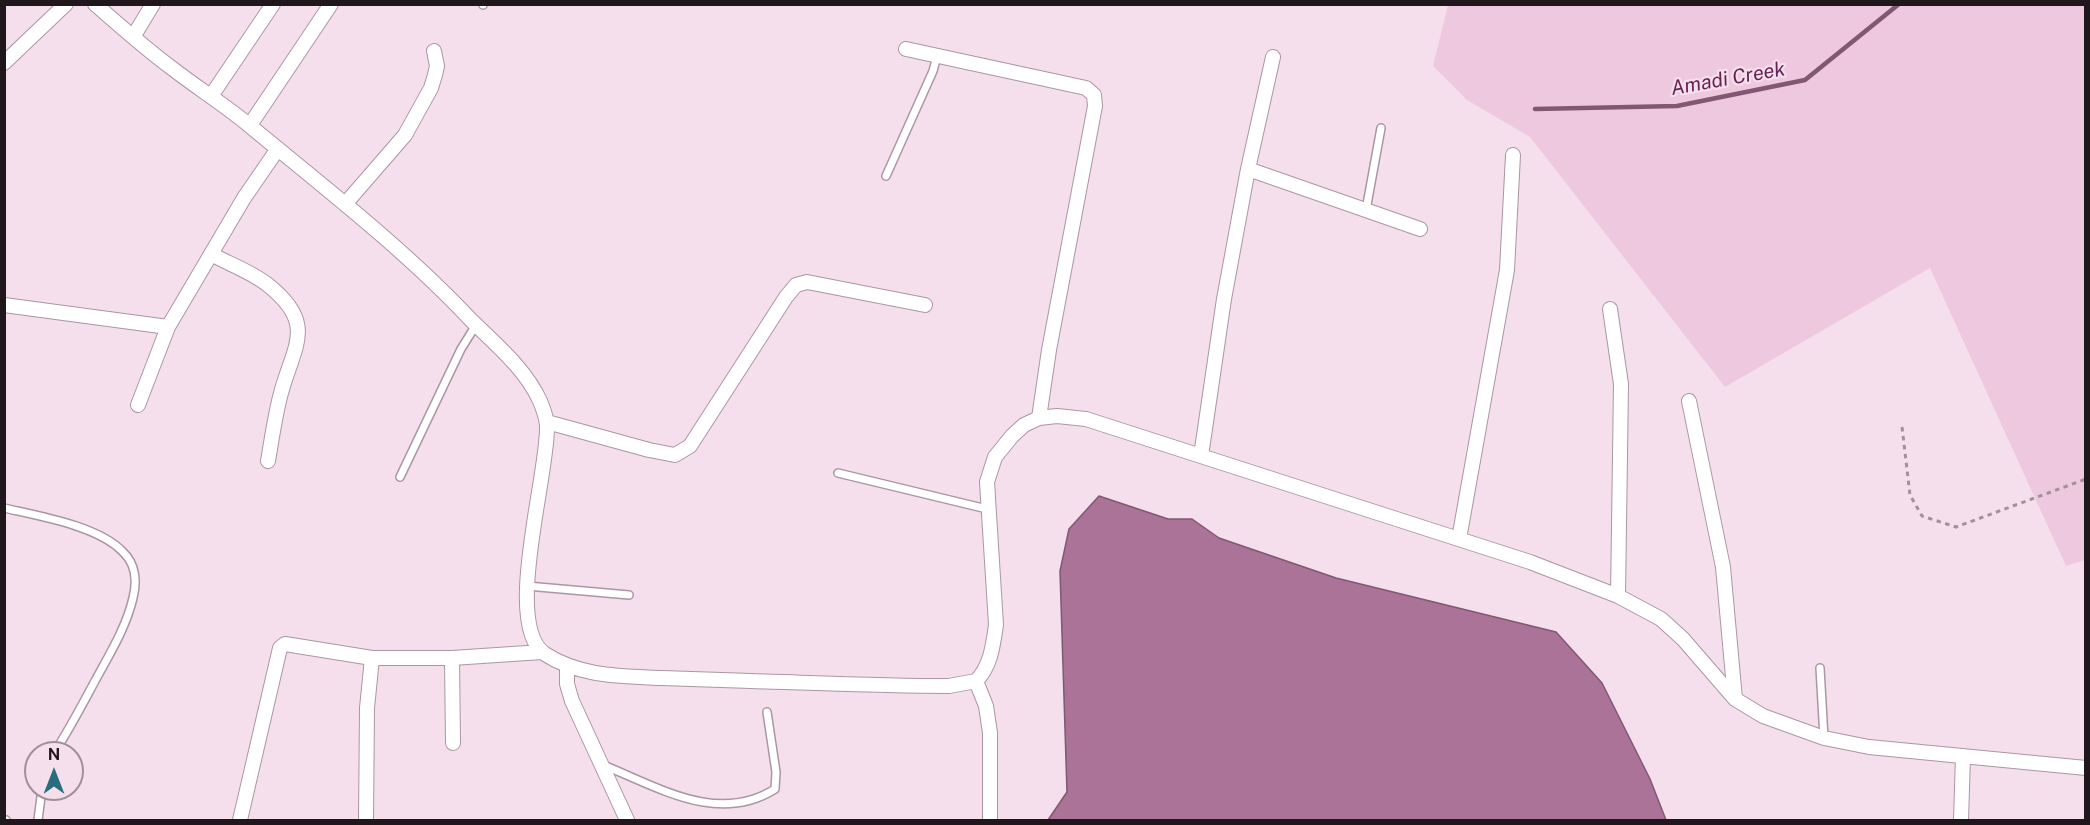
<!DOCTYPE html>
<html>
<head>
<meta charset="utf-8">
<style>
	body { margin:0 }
	#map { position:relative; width:2090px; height:825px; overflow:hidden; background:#f5dfec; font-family:"Public Sans",sans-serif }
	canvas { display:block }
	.frame { position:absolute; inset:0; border:6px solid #1f171c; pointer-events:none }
	.north { position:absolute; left:24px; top:741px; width:60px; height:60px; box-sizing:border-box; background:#f5dfec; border:2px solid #9f8f99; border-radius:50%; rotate:0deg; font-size:16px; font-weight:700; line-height:24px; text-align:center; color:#1f171c }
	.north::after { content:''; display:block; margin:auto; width:21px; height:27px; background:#296d7d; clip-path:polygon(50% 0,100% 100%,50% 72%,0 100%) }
</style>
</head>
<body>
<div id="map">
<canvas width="2090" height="825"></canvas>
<div class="frame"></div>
<div class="north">N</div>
</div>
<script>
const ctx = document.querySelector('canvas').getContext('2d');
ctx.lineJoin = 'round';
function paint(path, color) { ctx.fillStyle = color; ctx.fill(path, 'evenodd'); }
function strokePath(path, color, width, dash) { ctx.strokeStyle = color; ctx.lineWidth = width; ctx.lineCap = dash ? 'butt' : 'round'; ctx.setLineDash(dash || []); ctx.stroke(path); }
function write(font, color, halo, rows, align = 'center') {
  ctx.font = font + ' "Public Sans",sans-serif'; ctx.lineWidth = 4.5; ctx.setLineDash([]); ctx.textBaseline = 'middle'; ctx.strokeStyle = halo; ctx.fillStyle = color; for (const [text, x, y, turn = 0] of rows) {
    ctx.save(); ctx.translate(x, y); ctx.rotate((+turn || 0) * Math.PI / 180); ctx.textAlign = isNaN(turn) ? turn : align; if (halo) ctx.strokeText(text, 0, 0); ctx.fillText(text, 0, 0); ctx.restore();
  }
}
const green = new Path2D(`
	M1448,5H2085V560L2066,566L1930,268L1725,387L1530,137L1467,100L1433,66Z`);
const water = new Path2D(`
	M1099,496L1168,519H1192L1219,538L1336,578L1556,632L1602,683L1650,779L1666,820H1048L1067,792L1060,571L1069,529Z`);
const stream = new Path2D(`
	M1535,109L1677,106L1805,80L1899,4`);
const path = new Path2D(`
	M1902,427L1910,495L1922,516L1956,527L2086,479`);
const service = new Path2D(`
	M483,5V4
	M886,176L933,71L937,56
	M1366,210L1381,128
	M838,473L987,509
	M400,477L461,349L476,325
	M4,508C39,516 99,526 123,552C136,564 137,582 133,598C126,628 109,655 95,681C82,705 69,730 54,753
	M527,586L629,595
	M1820,668L1824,738
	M603,765C658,787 718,825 775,789L776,772L767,712
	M4,820H6
	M38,820L42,789`);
const minor = new Path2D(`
	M95,4C121,27 146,49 173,69C199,89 226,106 250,126C325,188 403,248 470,319C495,344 525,368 540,401C543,408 546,417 547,425C549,473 502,625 545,654C580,677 623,676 662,678C692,679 722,680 751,681C817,683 883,686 949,686L976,681C991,666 993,645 996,625L987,482L995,457L1012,436L1024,425L1039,418L1057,416L1086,419L1530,562L1618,596L1661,619L1683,639L1735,699L1763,716L1824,738L1869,747L2086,768
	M133,37L153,4
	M906,49L1086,88L1094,95L1095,106L1049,350L1039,418
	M4,63L66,4
	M211,96L273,4
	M250,125L331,4
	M1248,169L1420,229
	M346,203L405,135L431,88L435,75L437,66L434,51
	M211,254C229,264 252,272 268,285C317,324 294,345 281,393C275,415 272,438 268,461
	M4,305L168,327
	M1610,309L1621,384L1618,596
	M1689,401L1723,567L1735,699
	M138,405L168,327L244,198L277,150
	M547,422L649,450L675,455L690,446L786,297L796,285L807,282L925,305
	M1201,456L1224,299L1248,169L1273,57
	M1459,539L1507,270L1513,155
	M452,658L453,743
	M567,665V684L572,701L627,820
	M976,681L986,706L990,733V820
	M240,820L280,648L285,644L372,658H452L542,652
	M366,820L367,708L372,658
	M1961,820L1963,756`);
const waterNames = [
	["Amadi Creek",1728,79,-10]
];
paint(green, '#eec8df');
paint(water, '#ab7397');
strokePath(water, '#815772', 1.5);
strokePath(stream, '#815772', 4.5);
strokePath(service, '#ab96a3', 10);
strokePath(minor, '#ab96a3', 16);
strokePath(path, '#a2919b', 3, [4.5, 4.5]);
strokePath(service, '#fff', 7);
strokePath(minor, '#fff', 14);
write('italic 20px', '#662252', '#f5dfec', waterNames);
</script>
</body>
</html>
